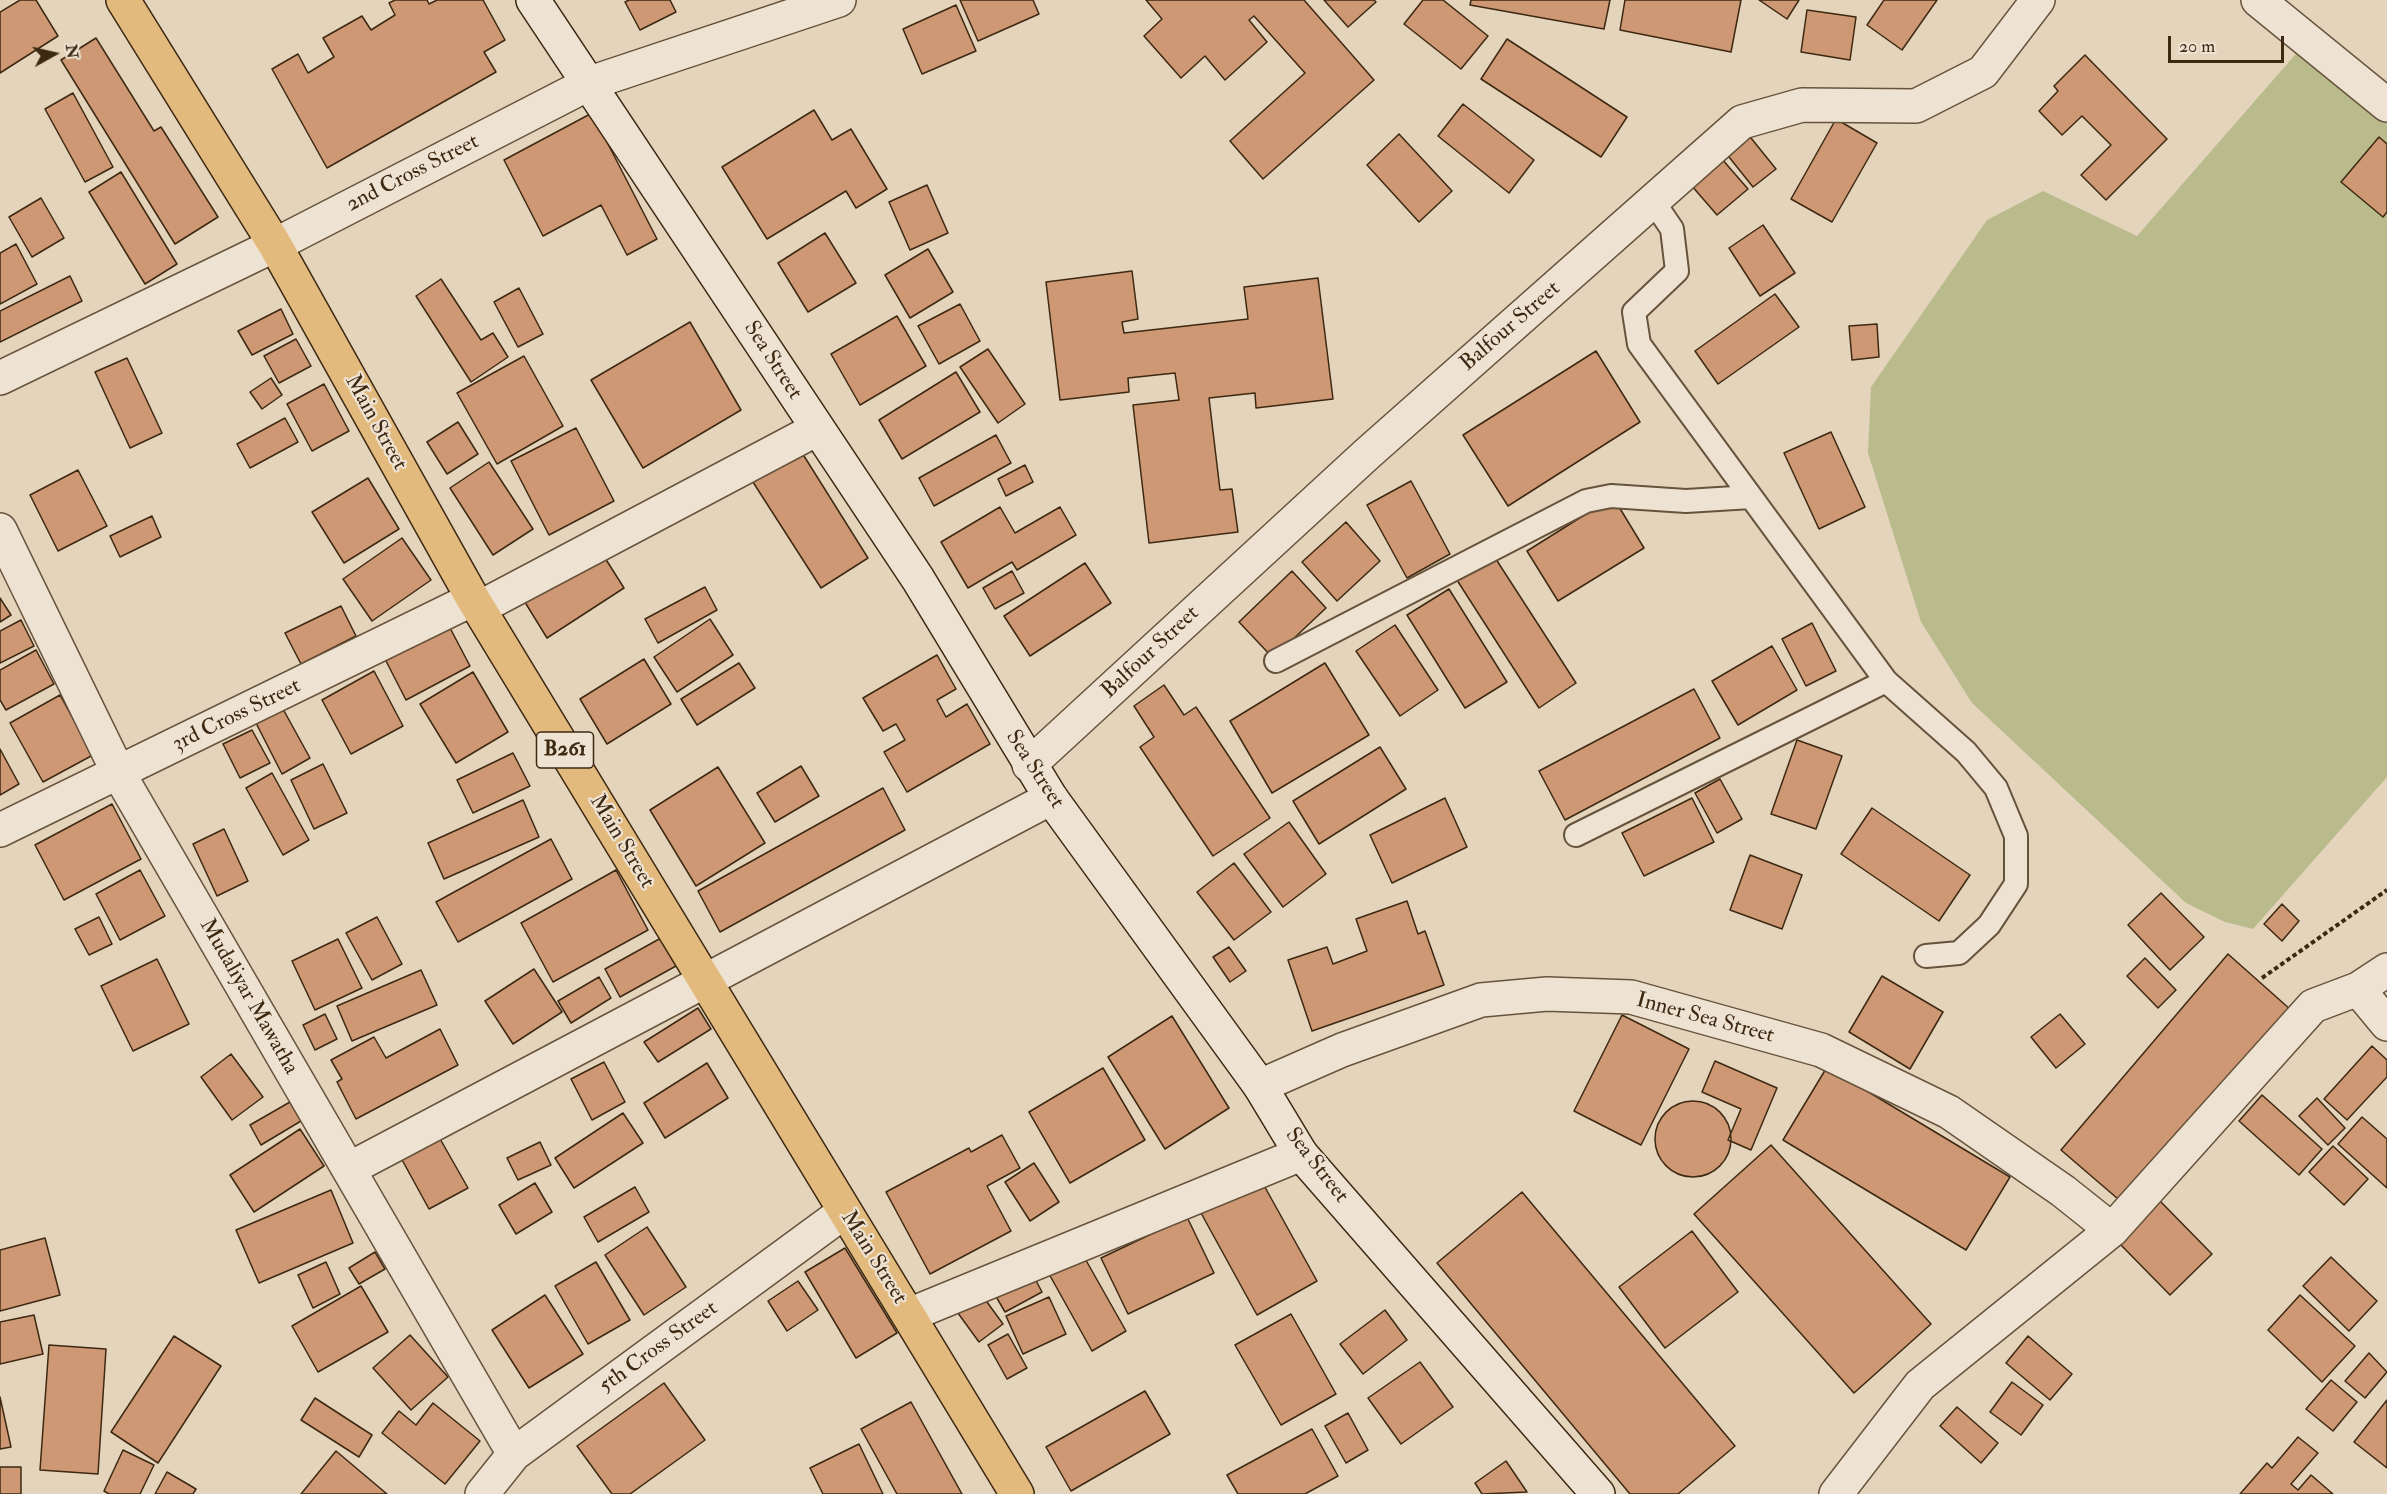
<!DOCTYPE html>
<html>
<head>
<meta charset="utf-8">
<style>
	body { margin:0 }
	#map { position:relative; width:2387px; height:1494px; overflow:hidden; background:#e5d4bc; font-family:"IM FELL Double Pica",serif }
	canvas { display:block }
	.north { position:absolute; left:24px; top:24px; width:60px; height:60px; -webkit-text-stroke:4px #eee3d3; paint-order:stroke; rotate:82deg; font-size:16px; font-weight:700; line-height:24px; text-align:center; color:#3d2811 }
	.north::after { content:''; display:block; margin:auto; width:21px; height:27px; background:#3d2811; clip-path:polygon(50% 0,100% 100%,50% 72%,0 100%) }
	.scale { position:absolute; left:2168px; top:36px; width:116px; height:27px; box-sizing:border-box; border:3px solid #3d2811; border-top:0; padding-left:8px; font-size:18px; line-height:21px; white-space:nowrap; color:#3d2811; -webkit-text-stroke:4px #eee3d3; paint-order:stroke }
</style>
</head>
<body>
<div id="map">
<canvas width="2387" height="1494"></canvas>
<div class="north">N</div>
<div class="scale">20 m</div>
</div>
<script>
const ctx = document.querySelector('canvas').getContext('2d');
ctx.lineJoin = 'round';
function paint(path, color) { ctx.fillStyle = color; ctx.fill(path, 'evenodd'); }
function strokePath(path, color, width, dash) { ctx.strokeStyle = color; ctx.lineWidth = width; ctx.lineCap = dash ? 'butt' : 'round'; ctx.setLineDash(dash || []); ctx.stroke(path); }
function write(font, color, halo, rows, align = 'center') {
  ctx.font = font + ' "IM FELL Double Pica",serif'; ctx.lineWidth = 4.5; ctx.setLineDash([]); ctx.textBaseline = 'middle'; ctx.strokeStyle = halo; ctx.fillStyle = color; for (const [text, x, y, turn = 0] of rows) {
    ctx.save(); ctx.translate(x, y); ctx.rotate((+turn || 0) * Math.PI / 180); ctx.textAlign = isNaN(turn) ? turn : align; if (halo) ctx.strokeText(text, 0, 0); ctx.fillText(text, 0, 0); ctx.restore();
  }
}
const green = new Path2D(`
	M2308,40L2387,105V777L2253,929L2225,922L2186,903L1972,703L1921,622L1868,453L1871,387L1987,220L2043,191L2137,236Z`);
const building = new Path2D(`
	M20,0H36L58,36L0,73V12Z
	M395,0H427L429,4L437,0H483L505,40L484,52L496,72L327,168L272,69L298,54L308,73L334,57L323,38L362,16L371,30L395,15L389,3Z
	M629,0H670L676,12L640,30L625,2Z
	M960,0H1033L1039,14L978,41Z
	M1146,0H1304L1374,80L1263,179L1230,141L1305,73L1254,16L1249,20L1267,42L1225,80L1205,56L1181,78L1144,36L1162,19Z
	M1324,0H1374L1376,2L1348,27Z
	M1423,0H1443L1488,36L1461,69L1404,24Z
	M1471,0H1610L1604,29L1470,5Z
	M1625,0H1741L1731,52L1620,30Z
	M1759,0H1799L1787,19Z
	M1884,0H1937L1902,50L1867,25Z
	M956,5L976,51L922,74L903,29Z
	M1807,10L1856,17L1850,60L1801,52Z
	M96,38L154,131L161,127L218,217L175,244L61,60Z
	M1507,39L1627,117L1601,157L1481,79Z
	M2085,55L2167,139L2106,200L2081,175L2111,145L2082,116L2062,135L2039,111L2058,91L2054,86Z
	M73,93L113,167L85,182L45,109Z
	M1463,104L1534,160L1509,193L1438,136Z
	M814,110L832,140L851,129L887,189L856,208L846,191L767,239L722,167Z
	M592,113L657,239L627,255L601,205L543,236L504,160Z
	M1836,119L1877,143L1832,222L1791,199Z
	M1747,133L1776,169L1753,187L1725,152Z
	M1399,134L1452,191L1419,222L1367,165Z
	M2379,137L2387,144V212L2383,217L2341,182Z
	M1721,158L1748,189L1717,215L1691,185Z
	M121,172L177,264L145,284L89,192Z
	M927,185L948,233L910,250L889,202Z
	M41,198L64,238L32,257L9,217Z
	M1763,225L1795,273L1760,296L1729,248Z
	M825,233L856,283L808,312L778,263Z
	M16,244L37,284L0,304V253Z
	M928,249L953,292L910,318L885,275Z
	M1132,271L1138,319L1122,322L1124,333L1248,319L1244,287L1318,278L1333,399L1256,408L1255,393L1209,398L1220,490L1232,489L1238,532L1149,543L1133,405L1179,400L1175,373L1128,378L1129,392L1060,400L1046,282Z
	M70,276L82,301L0,342V311Z
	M441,279L481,340L493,333L508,357L471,382L416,296Z
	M519,288L543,334L518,347L494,302Z
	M1775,294L1799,327L1718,384L1695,351Z
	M960,304L980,341L939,364L918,326Z
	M281,309L293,334L252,355L238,331Z
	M897,316L926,366L860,405L831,354Z
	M690,322L741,410L643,468L591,380Z
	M1877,324L1879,357L1852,360L1849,326Z
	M296,339L311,366L279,383L264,356Z
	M988,349L1025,404L998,423L960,367Z
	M1596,351L1640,422L1508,506L1463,435Z
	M524,356L563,426L497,464L457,393Z
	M127,358L162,433L130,448L95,372Z
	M956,372L980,412L902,459L879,420Z
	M271,378L282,395L262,409L250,392Z
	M324,384L349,431L312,451L287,404Z
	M285,418L298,442L250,468L237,444Z
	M458,422L478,454L447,474L427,442Z
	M576,428L614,501L549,535L511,461Z
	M1831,432L1865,507L1819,529L1784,453Z
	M996,435L1011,463L934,506L919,478Z
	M799,448L868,558L821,588L751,479Z
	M489,462L533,529L493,555L450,488Z
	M1025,465L1033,482L1006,496L998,479Z
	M78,470L107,526L58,551L30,495Z
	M368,478L399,529L344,563L312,512Z
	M1411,481L1450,554L1407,578L1367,505Z
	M1613,497L1644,548L1558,601L1527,551Z
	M1000,507L1015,533L1060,507L1076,535L1017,570L1012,562L968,588L941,542Z
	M152,516L161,537L120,557L110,536Z
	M1346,522L1380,561L1337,601L1302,562Z
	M402,538L431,580L372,621L343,579Z
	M600,550L624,588L547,638L523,599Z
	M1492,553L1576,683L1539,708L1455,577Z
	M1085,563L1111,603L1030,656L1004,616Z
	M1012,571L1024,593L995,609L983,588Z
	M1292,571L1326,608L1273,658L1239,622Z
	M705,587L717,610L658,643L645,619Z
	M1449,589L1507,682L1465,708L1407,615Z
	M0,598L11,615L0,622Z
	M341,606L356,636L301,664L285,633Z
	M710,619L733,655L677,692L654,657Z
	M21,620L34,646L0,663V631Z
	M1812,623L1836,671L1806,686L1782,639Z
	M1395,625L1438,690L1400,716L1356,651Z
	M449,626L470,666L406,700L385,659Z
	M1772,646L1797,690L1738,725L1712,681Z
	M36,650L54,684L6,710L0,700V670Z
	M937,655L956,689L937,700L946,717L967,704L990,744L907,792L884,752L905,740L896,724L883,731L863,698Z
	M644,659L671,704L607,744L580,699Z
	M739,663L755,688L697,725L681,699Z
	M1325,663L1369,735L1272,793L1230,721Z
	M374,671L403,726L351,754L322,700Z
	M473,672L508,732L456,763L420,704Z
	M1164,685L1184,715L1196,707L1270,818L1213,856L1140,747L1154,737L1134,706Z
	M1694,689L1720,738L1565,820L1539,771Z
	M60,695L93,755L43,782L10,723Z
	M283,709L310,758L282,774L256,723Z
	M252,730L270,763L240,778L223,744Z
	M1797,740L1842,756L1816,829L1771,814Z
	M1380,747L1406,789L1319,844L1293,801Z
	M0,749L19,784L0,795Z
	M513,753L530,786L473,813L457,780Z
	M323,764L347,813L314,829L291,780Z
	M801,766L819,796L775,822L757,793Z
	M718,767L765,843L696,886L650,810Z
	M272,773L309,840L283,855L246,788Z
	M1720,779L1742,819L1717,833L1695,793Z
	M883,788L905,830L720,932L698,891Z
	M1445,798L1467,847L1392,883L1370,835Z
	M1692,798L1714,842L1644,876L1622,833Z
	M523,800L539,837L444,879L428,843Z
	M112,804L141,859L64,900L35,845Z
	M1872,808L1970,875L1939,921L1841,854Z
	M1289,822L1326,874L1283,907L1244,854Z
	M224,829L248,881L217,896L193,844Z
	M551,839L572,879L458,942L436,902Z
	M1750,855L1802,875L1782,929L1730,910Z
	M1234,863L1271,912L1234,940L1197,892Z
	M140,870L165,916L120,940L96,894Z
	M616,870L648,930L553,982L521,923Z
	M2161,893L2204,937L2170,970L2128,925Z
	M1407,901L1418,934L1425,931L1444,985L1312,1031L1288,960L1327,947L1333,964L1367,951L1356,919Z
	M2282,904L2299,921L2282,941L2264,924Z
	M99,917L112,944L89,955L75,929Z
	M377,917L402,964L372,980L346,933Z
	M661,938L676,966L620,997L605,969Z
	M338,939L362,988L315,1010L292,961Z
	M1229,947L1246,971L1230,982L1213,957Z
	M2228,954L2291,1010L2125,1205L2061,1150Z
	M2145,958L2176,990L2158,1008L2127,976Z
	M157,959L189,1024L133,1051L101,986Z
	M534,969L562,1012L513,1044L485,1001Z
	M421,970L437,1005L352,1041L337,1006Z
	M1882,976L1943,1012L1910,1069L1849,1032Z
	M599,977L611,998L571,1023L558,1001Z
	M698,1008L711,1029L658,1062L644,1042Z
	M325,1014L337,1039L315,1050L303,1025Z
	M2060,1014L2085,1044L2056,1068L2031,1037Z
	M1622,1015L1689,1049L1641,1145L1574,1111Z
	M1172,1016L1229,1108L1165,1149L1108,1057Z
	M440,1029L458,1065L356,1119L337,1082L342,1079L331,1060L374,1037L386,1058Z
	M2372,1046L2387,1060V1077L2347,1120L2324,1099Z
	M231,1054L263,1097L232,1120L201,1077Z
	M1715,1061L1777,1088L1751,1150L1728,1140L1741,1109L1702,1092Z
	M604,1062L625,1102L592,1120L571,1079Z
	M707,1063L728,1098L665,1138L644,1103Z
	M1827,1067L2010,1177L1966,1250L1783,1140Z
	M1103,1068L1145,1140L1070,1183L1029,1112Z
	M2262,1095L2322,1149L2299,1175L2239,1121Z
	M2317,1098L2345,1128L2328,1145L2299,1116Z
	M1655 1139a38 38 0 1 1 76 0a38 38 0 1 1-76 0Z
	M290,1102L301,1121L261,1145L250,1125Z
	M623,1113L643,1143L574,1188L555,1158Z
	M2362,1117L2387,1139V1188L2338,1144Z
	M300,1129L324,1166L254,1212L230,1175Z
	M1002,1135L1020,1168L987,1186L1011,1231L930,1274L886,1192L969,1148L971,1152Z
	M439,1137L468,1188L429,1209L401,1158Z
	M540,1142L551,1165L518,1180L507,1158Z
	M1771,1145L1931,1324L1854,1393L1694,1214Z
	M2333,1146L2368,1179L2344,1205L2309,1172Z
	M1034,1163L1059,1202L1030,1221L1005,1182Z
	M1261,1180L1317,1281L1257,1315L1201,1213Z
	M535,1183L552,1212L516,1234L499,1205Z
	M635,1187L649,1212L598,1242L584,1217Z
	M331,1190L353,1243L259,1283L236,1230Z
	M1522,1192L1735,1446L1678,1494H1630L1437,1263Z
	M2160,1201L2212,1254L2170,1295L2118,1242Z
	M1187,1217L1214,1273L1128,1314L1101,1258Z
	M647,1227L686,1287L644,1315L605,1255Z
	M1692,1231L1738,1292L1665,1348L1619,1287Z
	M45,1238L60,1295L0,1311V1250Z
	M845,1248L897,1333L856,1358L805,1272Z
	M375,1252L385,1269L359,1284L349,1268Z
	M1083,1255L1126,1331L1092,1351L1049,1274Z
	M2331,1257L2377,1301L2349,1331L2303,1286Z
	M326,1262L340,1294L313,1308L298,1275Z
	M596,1262L630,1320L588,1344L555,1286Z
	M1032,1273L1042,1292L1005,1312L994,1293Z
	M798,1281L818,1310L787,1331L768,1301Z
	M361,1286L388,1332L318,1372L292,1326Z
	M979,1291L1003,1324L979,1342L955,1309Z
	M545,1295L583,1354L529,1388L492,1330Z
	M2300,1295L2355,1346L2322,1382L2268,1330Z
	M1049,1297L1066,1334L1023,1354L1006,1316Z
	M1385,1310L1407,1340L1363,1374L1340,1344Z
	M1291,1314L1336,1394L1281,1425L1235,1345Z
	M34,1315L43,1354L0,1364V1322Z
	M1008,1334L1027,1368L1007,1379L988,1345Z
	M410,1335L448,1377L411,1410L373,1368Z
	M174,1336L221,1366L158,1463L111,1432Z
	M2028,1336L2072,1374L2050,1400L2006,1363Z
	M49,1345L106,1349L98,1474L40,1470Z
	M2369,1353L2387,1372L2365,1398L2345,1381Z
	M1420,1362L1453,1407L1401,1444L1368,1398Z
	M2331,1380L2357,1402L2333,1431L2306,1409Z
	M2012,1382L2043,1405L2021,1435L1990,1412Z
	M664,1383L705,1440L630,1494H612L577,1446Z
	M1145,1391L1170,1434L1071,1491L1046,1447Z
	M0,1397L11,1447L0,1449Z
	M315,1398L372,1435L359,1457L301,1420Z
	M2387,1400V1468L2354,1442Z
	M911,1402L962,1494H897L861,1429Z
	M433,1403L480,1441L445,1484L382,1433L399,1411L416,1425Z
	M1957,1407L1998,1443L1981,1463L1940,1426Z
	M1348,1413L1368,1450L1346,1463L1325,1426Z
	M1312,1429L1338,1476L1305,1494H1238L1227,1475Z
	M2298,1437L2318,1453L2291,1484L2298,1490L2311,1475L2333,1494H2240L2267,1463L2272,1468Z
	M859,1444L883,1494H823L810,1468Z
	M123,1450L154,1465L140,1494H109L104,1491Z
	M336,1451L387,1494H301Z
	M1506,1461L1527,1492L1482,1494L1475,1483Z
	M0,1467H21V1494H0Z
	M167,1472L196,1489L193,1494H155Z`);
const path = new Path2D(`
	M2262,978L2387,890`);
const lane = new Path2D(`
	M1653,201L1672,229L1677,271L1634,312L1639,344L1886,681L1966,752L1996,788L2016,836V884L1989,925L1959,953L1926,956
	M1276,661L1586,501L1611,496L1686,501L1751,497
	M1576,835L1886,681`);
const street = new Path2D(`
	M2258,0L2387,105
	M0,378L275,245L590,83L839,0
	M0,530L119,774L514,1454
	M479,608L817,429
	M1029,765L1367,454L1742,122L1802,105L1916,106L1983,72L2038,0
	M0,830L473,599
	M2358,989L2387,1024
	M1260,1086L1342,1050L1481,1000L1547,994L1631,997L1821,1050L1949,1112L2063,1191L2112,1230
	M349,1169L1051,798
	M909,1315L1301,1154
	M482,1494L514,1454L844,1212
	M1836,1494L1920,1385L2112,1230L2313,1006L2358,989L2387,970`);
const secondary = new Path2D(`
	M533,0L918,579L1051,798L1260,1086L1301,1154L1598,1494`);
const primary = new Path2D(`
	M123,0L275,245L473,599L1017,1494`);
const shields = [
	[565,750,57]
];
const shieldNames = [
	["B261",565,750]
];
const streetNames = [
	["2nd Cross Street",413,174,-27],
	["Balfour Street",1511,327,-41],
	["Sea Street",772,361,57],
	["Main Street",375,423,61],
	["Balfour Street",1151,653,-43],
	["3rd Cross Street",237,716,-26],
	["Sea Street",1034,770,57],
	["Main Street",621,842,59],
	["Mudaliyar Mawatha",248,997,60],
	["Inner Sea Street",1705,1019,15],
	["Sea Street",1316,1166,52],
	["Main Street",873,1258,58],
	["5th Cross Street",659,1348,-36]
];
paint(green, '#b9bb8d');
paint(building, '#cd9873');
strokePath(building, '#3d2811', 1.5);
strokePath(lane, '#67533c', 26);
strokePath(street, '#67533c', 36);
strokePath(secondary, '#3d2811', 36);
strokePath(primary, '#3d2811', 36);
strokePath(path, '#3d2811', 4, [4.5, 3]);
strokePath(lane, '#eee3d3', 22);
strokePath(street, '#eee3d3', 33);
strokePath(secondary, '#eee3d3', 33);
strokePath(primary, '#e2ba7e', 33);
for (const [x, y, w] of shields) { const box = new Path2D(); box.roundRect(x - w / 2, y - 18, w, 36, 4.5); ctx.fillStyle = '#eee3d3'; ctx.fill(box); strokePath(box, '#3d2811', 1.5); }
write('bold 21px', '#3d2811', null, shieldNames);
write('22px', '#3d2811', '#eee3d3', streetNames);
</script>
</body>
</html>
